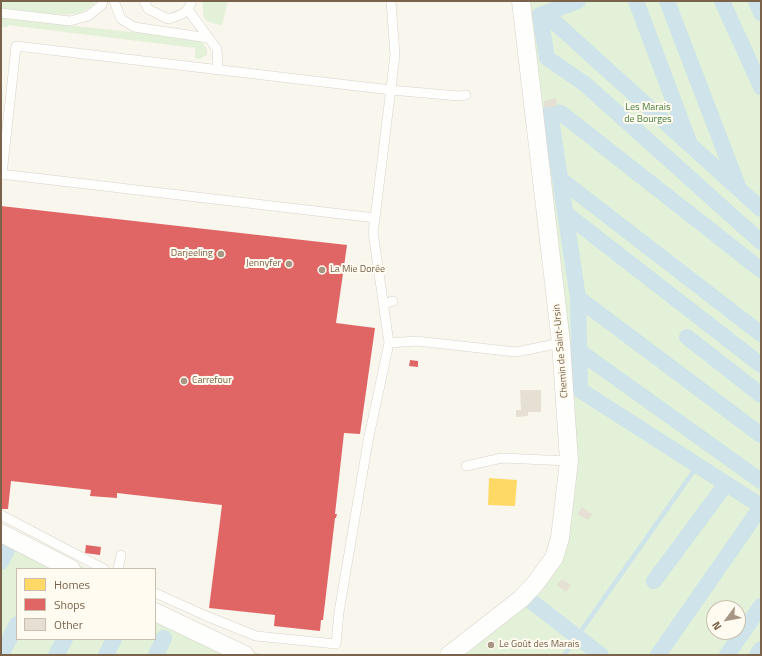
<!DOCTYPE html>
<html>
<head>
<meta charset="utf-8">
<style>
	body { margin:0 }
	#map { position:relative; width:762px; height:656px; overflow:hidden; background:#f9f6ed; font-family:"Titillium Web",sans-serif }
	canvas { display:block }
	.frame { position:absolute; inset:0; border:2px solid #7a634a; pointer-events:none }
	.legend { position:absolute; left:16px; top:568px; width:140px; height:72px; box-sizing:border-box; background:#fffbf0; border:1px solid #cabeae; margin:0; padding:5px 7px; list-style:none; font-size:12px; color:#7a634a }
	.legend li { display:flex; align-items:center; gap:8px; height:20px }
	.legend b { width:20px; border:1px solid #cabeae }
	.north { position:absolute; left:706px; top:600px; width:40px; height:40px; box-sizing:border-box; background:#fffbf0; border:1px solid #cabeae; border-radius:50%; rotate:238deg; font-size:11px; font-weight:700; line-height:16px; text-align:center; color:#7a634a }
	.north::after { content:''; display:block; margin:auto; width:14px; height:18px; background:#a69683; clip-path:polygon(50% 0,100% 100%,50% 72%,0 100%) }
</style>
</head>
<body>
<div id="map">
<canvas width="762" height="656"></canvas>
<div class="frame"></div>
<ul class="legend">
<li><b style="height:11px;background:#ffd966"></b>Homes</li>
<li><b style="height:11px;background:#e06666"></b>Shops</li>
<li><b style="height:11px;background:#e6dfd4"></b>Other</li>
</ul>
<div class="north">N</div>
</div>
<script>
const ctx = document.querySelector('canvas').getContext('2d');
ctx.lineJoin = 'round';
function paint(path, color) { ctx.fillStyle = color; ctx.fill(path, 'evenodd'); }
function strokePath(path, color, width, dash) { ctx.strokeStyle = color; ctx.lineWidth = width; ctx.lineCap = dash ? 'butt' : 'round'; ctx.setLineDash(dash || []); ctx.stroke(path); }
function write(font, color, halo, rows, align = 'center') {
  ctx.font = font + ' "Titillium Web",sans-serif'; ctx.lineWidth = 4; ctx.setLineDash([]); ctx.textBaseline = 'middle'; ctx.strokeStyle = halo; ctx.fillStyle = color; for (const [text, x, y, turn = 0] of rows) {
    ctx.save(); ctx.translate(x, y); ctx.rotate((+turn || 0) * Math.PI / 180); ctx.textAlign = isNaN(turn) ? turn : align; if (halo) ctx.strokeText(text, 0, 0); ctx.fillText(text, 0, 0); ctx.restore();
  }
}
const green = new Path2D(`
	M1,1H97C93,6 88,9 82,12C64,19 21,10 1,8Z
	M203,1H228L222,25C204,22 202,20 203,1Z
	M521,1H761V655H444L521,599L560,538L569,461ZM714,608H738V632H714Z
	M1,18L196,39C203,43 208,46 207,55L199,59L195,58V48L8,25V27H1Z
	M1,526L88,569H17V639H155V602L256,653L268,655H1Z`);
const homes = new Path2D(`
	M489,478L517,480L515,506L488,505Z`);
const shops = new Path2D(`
	M1,206L347,245L336,323L375,328L360,434L344,433L335,514H337L336,518H335L323,620H321L320,631L274,626L275,615L209,608L222,505L117,493V498L90,496L91,490L11,481L8,509H1Z
	M410,360L418,361V367L409,366Z
	M86,545L101,547L100,555L85,553Z`);
const stream = new Path2D(`
	M564,655L698,465`);
const canal = new Path2D(`
	M636,1L689,142
	M667,1L738,186
	M722,1L761,87
	M756,1L761,13
	M540,15L578,1
	M560,179L761,334
	M761,209L549,17L540,15L547,58L585,84L761,242
	M565,213L761,365
	M761,270L561,113L550,112L578,298L580,390L761,506
	M578,298L761,435
	M687,337L761,395
	M579,351L761,481
	M1,562L7,550
	M654,581L726,484
	M532,602L601,655
	M1,655L17,624
	M56,655L65,639
	M106,655L114,639
	M156,655L164,638
	M658,655L761,507
	M727,655L761,606
	M757,655L761,649`);
const building = new Path2D(`
	M556,98L557,106L545,108L544,101Z
	M520,390H541V412H528V416L516,417V410H521Z
	M582,507L592,514L588,520L577,514Z
	M562,579L571,585L566,592L557,585Z`);
const service = new Path2D(`
	M114,1L121,19L134,27L208,38
	M144,1L148,9L168,19C181,15 187,14 192,1
	M188,10L217,49L218,69
	M1,13L70,21L88,16L102,5L103,1
	M1,174L375,218L395,55L391,1
	M2,174L16,46L391,90L458,96L466,95
	M383,304L393,301
	M389,343L416,341L516,352L561,343
	M466,466L502,458L569,461
	M1,515L104,569
	M118,569L121,555
	M155,593L204,615L256,636L336,644L339,612L368,441L389,343L373,232L375,218`);
const minor = new Path2D(`
	M1,533L71,569
	M155,612L245,655
	M449,655L521,599L535,584L554,558L560,538L569,461L561,343L521,1`);
const markers = [
	[221,254,4,"#a69683"],
	[289,264,4,"#a69683"],
	[322,270,4,"#a69683"],
	[184,381,4,"#a69683"],
	[491,645,4,"#a69683"]
];
const parkNames = [
	["Les Marais",648,108],
	["de Bourges",648,120]
];
const poiNames = [
	["Darjeeling",213,254,"right"],
	["Jennyfer",281,264,"right"],
	["La Mie Dorée",330,270],
	["Carrefour",192,381],
	["Le Goût des Marais",499,645]
];
const streetNames = [
	["Chemin de Saint-Ursin",561,351,-95]
];
paint(green, '#e2f1d7');
paint(homes, '#ffd966');
paint(shops, '#e06666');
strokePath(stream, '#cee3ea', 4.5);
strokePath(canal, '#cee3ea', 16);
paint(building, '#e6dfd4');
strokePath(service, '#d8d3cb', 10);
strokePath(minor, '#d8d3cb', 19);
strokePath(service, '#fefefc', 9);
strokePath(minor, '#fefefc', 18);
for (const [x, y, r, color] of markers) { const dot = new Path2D(); dot.arc(x, y, r, 0, 2 * Math.PI); ctx.fillStyle = color; ctx.fill(dot); strokePath(dot, '#fffbf0', 1.5); }
write('10px', '#4a8141', '#fffbf0', parkNames);
write('10px', '#7a634a', '#fffbf0', poiNames, 'left');
write('10px', '#7a634a', '#fffbf0', streetNames);
</script>
</body>
</html>
